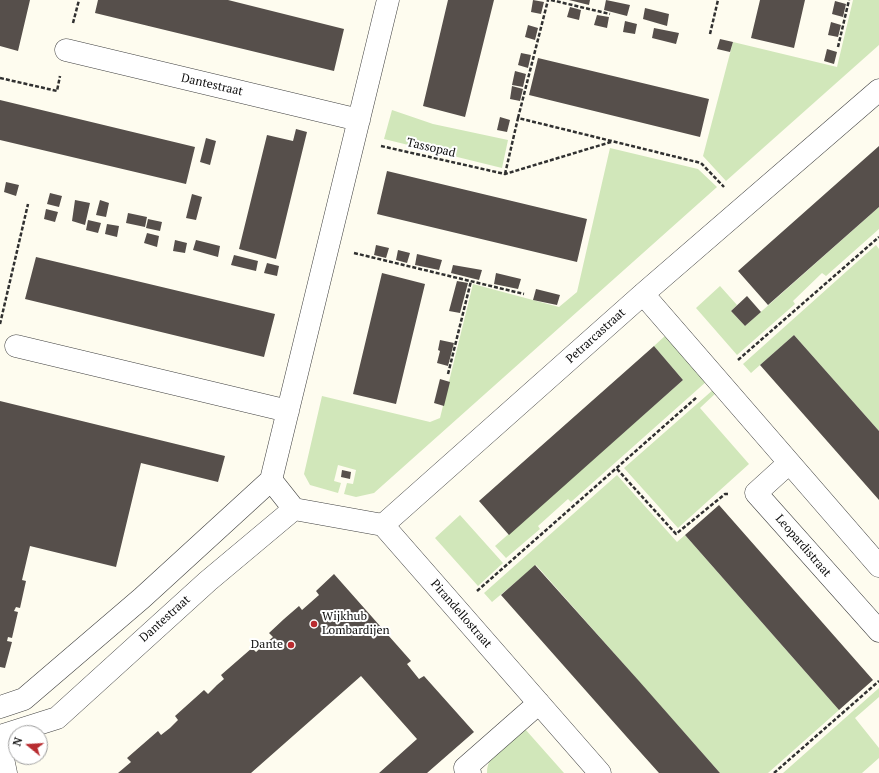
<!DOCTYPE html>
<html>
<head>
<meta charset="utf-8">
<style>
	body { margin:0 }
	#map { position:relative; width:879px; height:773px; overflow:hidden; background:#fefcef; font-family:"PT Serif",serif }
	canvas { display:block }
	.north { position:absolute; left:8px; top:725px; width:40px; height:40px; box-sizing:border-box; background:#fff; border:1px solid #9f9f9f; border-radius:50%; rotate:288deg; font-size:11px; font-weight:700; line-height:16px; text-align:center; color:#0e0e0e }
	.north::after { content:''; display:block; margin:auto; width:14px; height:18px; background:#b82c30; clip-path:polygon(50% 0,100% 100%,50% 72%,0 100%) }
</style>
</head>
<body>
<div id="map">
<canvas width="879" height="773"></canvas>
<div class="north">N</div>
</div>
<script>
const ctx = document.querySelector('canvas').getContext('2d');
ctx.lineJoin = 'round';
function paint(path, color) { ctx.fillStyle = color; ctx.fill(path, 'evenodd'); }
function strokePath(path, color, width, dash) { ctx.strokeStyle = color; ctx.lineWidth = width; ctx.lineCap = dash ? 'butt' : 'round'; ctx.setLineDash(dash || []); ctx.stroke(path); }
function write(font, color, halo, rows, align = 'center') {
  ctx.font = font + ' "PT Serif",serif'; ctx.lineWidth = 4; ctx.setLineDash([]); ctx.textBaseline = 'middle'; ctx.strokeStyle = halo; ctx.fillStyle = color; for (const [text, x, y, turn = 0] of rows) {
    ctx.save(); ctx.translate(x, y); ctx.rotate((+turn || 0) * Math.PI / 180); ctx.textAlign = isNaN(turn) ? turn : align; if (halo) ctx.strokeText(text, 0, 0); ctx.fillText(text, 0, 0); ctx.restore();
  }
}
const green = new Path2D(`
	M853,0H879V45L726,181L703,156L733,42L837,67Z
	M392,110L433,124L508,140L502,168L384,139Z
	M610,148L698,169L717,187L374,493L356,497L344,494L347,483L353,484L356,470L338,465L334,481L341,483L338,493L310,485L304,474L322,396L430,422L440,418L473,284L559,307L577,292Z
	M879,207V229L826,276L822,273L793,301L795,304L737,355L696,308L720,286L737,305L731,311L745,326Z
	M876,245L879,249V431L794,335L751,373L743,364Z
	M666,335L707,381L571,502L568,499L538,526L540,529L506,558L495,546L683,380L654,346Z
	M714,389L717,392L700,408L749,464L678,528L624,468Z
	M617,475L677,542L685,535L839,710L768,773H720L536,565L492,602L484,593Z
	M460,515L503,563L478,586L435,538Z
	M879,688V697L855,718L879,748V758L862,773H783Z
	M525,729L564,773H487C487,751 510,741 525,729Z`);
const building = new Path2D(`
	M0,0H30L18,51L0,46Z
	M98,0H228L344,29L334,71L95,13Z
	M448,0H494L465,117L423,106Z
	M533,0L544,2L541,14L531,12Z
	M569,0H590L589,5Z
	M606,0L630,5L627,16L604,10Z
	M760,0H805L794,48L751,38Z
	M835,1L846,4L843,17L832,14Z
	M570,7L581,10L579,20L567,17Z
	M645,8L669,14L667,26L643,19Z
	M597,15L609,17L607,28L594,25Z
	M625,21L637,24L635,34L623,32Z
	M831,22L841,25L838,37L828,35Z
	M528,25L538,28L535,40L525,37Z
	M654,28L679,33L676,44L652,38Z
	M720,39L733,42L730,52L717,49Z
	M827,49L837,52L834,64L824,61Z
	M521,53L531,55L528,68L518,65Z
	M538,58L709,99L700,137L529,95Z
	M515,71L526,74L523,87L512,85Z
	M512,86L523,89L520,101L510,99Z
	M0,100L195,147L186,184L0,140Z
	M500,117L510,120L507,132L497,130Z
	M296,129L307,132L276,259L239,249L267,135L293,141Z
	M206,138L216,141L210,165L200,162Z
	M879,146V207L768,305L738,271Z
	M387,171L587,219L577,262L377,214Z
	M6,182L19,185L16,196L4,192Z
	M50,193L62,196L59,207L47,204Z
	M192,194L202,197L196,220L186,218Z
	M75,200L90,203L85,225L72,221Z
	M100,200L109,203L106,217L96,215Z
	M46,209L58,212L55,222L44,219Z
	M128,213L147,217L145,227L126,223Z
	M148,219L162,222L160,231L146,228Z
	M88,220L101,223L98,233L86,230Z
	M107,224L119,226L117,237L105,234Z
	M147,233L159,236L157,247L144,243Z
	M175,240L187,243L185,253L173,251Z
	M196,240L220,246L218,257L193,250Z
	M376,245L389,248L386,258L374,255Z
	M398,250L410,253L407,263L396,260Z
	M417,254L442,260L439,270L415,265Z
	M234,255L258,261L256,271L231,265Z
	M36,257L275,314L264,357L25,299Z
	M267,263L279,266L277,276L264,273Z
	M453,265L482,270L479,280L451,273Z
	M382,273L425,284L396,404L353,394Z
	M496,273L521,279L518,289L494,284Z
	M457,281L468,283L460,313L449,311Z
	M536,289L560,295L557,305L533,300Z
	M747,296L761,312L745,326L731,311Z
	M794,335L879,431V500L760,365Z
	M440,340L454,343L448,366L437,363L440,351L438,350Z
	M654,346L683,380L509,535L479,501Z
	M440,379L450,382L444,406L434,403Z
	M0,401L225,456L218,482L141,463L116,567L30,546L22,580L26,581L20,608L16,607L14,611L18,612L12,638L8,637L7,641L12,642L5,668L0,667Z
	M342,470L351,472L350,479L341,477Z
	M719,505L873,680L839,710L685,535Z
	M535,565L639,681L720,773H659L633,744L501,595Z
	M334,574L411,661L407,664L419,679L424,676L474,732L427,773H379L417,739L361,676L251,773H118L131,762L127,758L158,731L161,735L170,728L178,720L175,716L204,690L208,694L217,685L224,679L221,675L252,648L256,652L273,637L269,633L284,619L299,606L302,610L319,595L316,591Z`);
const path = new Path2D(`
	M551,0L610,14
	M73,23L79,0
	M710,34L718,0
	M838,47L849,0
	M0,78L57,91L60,76
	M518,118L548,0
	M381,146L505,174L611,142
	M505,174L518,118L701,163L724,187
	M354,253L524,294
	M0,324L28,204
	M738,360L879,237
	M448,374L471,281
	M617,469L676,534L725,494H729
	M477,591L697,397
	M774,773L879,681`);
const minor = new Path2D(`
	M66,50L359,120
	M643,294L879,566
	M16,346L288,411
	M789,463L756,493L879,631
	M294,509L383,525L643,294L879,90
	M294,509L271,480L388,0
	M383,525L600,773
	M0,707L24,699L142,598L271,480
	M0,736L57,718L208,581L294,509
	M0,744L6,773
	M470,773L465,768L539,703`);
const markers = [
	[314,624,4,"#b82c30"],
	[291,645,4,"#b82c30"]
];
const streetNames = [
	["Dantestraat",212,85,13],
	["Tassopad",431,148,13],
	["Petrarcastraat",596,336,-42],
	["Leopardistraat",803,546,49],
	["Pirandellostraat",461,614,49],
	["Dantestraat",165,619,-42]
];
const poiNames = [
	["Wijkhub",322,617],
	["Lombardijen",322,631],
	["Dante",283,645,"right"]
];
paint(green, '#d1e7ba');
paint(building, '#564f4b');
strokePath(minor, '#414141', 23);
strokePath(path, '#303030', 2.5, [4, 2]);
strokePath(minor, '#fff', 22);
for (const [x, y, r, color] of markers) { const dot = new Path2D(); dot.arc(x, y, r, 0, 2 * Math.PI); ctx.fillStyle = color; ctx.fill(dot); strokePath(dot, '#fff', 1.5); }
write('12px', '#0e0e0e', '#fff', streetNames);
write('12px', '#0e0e0e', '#fff', poiNames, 'left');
</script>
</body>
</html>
